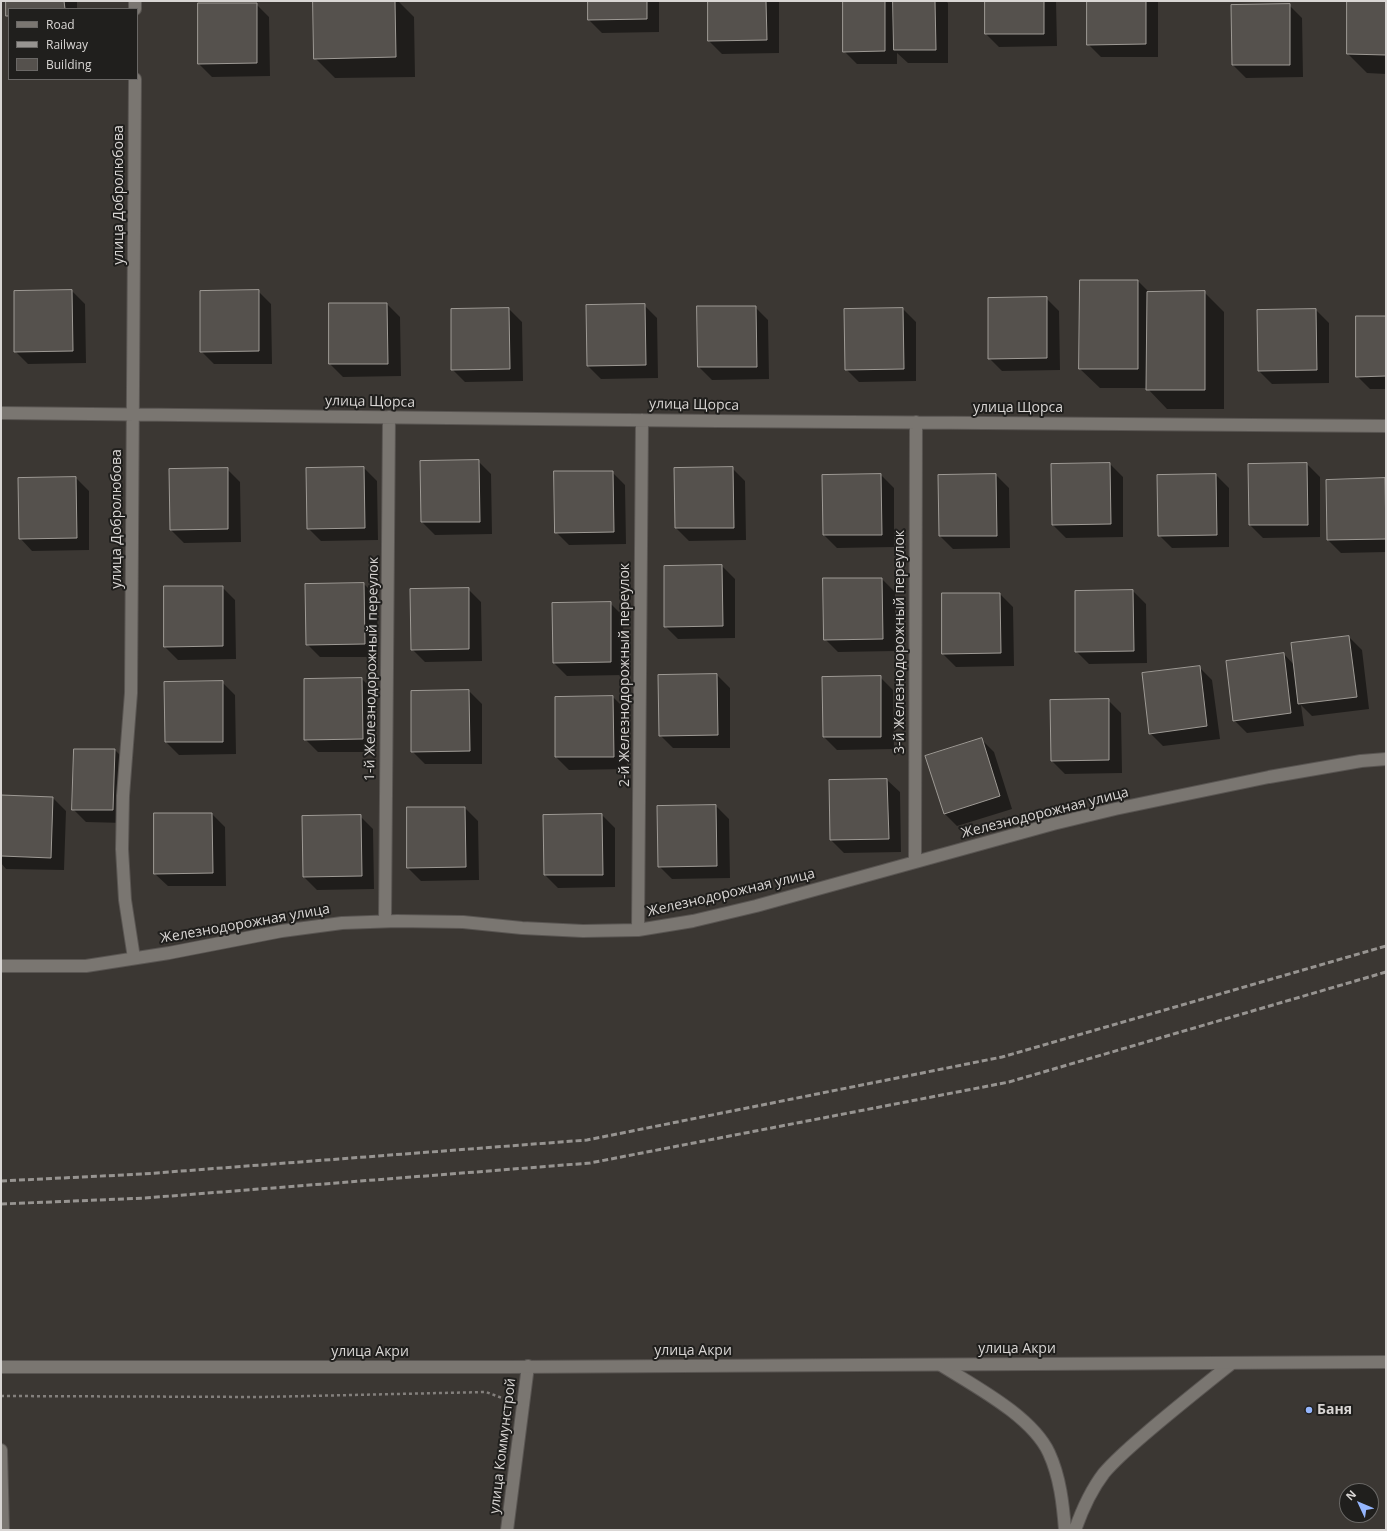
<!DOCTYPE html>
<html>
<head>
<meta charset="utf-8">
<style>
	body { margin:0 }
	#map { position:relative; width:1387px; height:1531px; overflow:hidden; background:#3b3733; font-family:"Open Sans",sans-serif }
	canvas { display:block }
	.frame { position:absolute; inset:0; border:2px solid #d9d6d4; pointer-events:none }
	.legend { position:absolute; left:8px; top:8px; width:130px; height:72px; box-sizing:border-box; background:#201f1d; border:1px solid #6a6866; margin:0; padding:5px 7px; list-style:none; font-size:12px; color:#d9d6d4 }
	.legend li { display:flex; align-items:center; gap:8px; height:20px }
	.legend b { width:20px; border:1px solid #6a6866 }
	.north { position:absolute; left:1339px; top:1483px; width:40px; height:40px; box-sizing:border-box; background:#201f1d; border:1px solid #6a6866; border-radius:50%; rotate:314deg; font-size:11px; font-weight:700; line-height:16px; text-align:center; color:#d9d6d4 }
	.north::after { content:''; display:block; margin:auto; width:14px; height:18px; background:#95b6fd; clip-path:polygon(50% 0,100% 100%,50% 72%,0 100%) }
</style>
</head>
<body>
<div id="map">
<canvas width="1387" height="1531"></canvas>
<div class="frame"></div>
<ul class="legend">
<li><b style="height:5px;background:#7a7671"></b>Road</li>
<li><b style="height:5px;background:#979491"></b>Railway</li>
<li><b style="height:11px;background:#55514d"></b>Building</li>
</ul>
<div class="north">N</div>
</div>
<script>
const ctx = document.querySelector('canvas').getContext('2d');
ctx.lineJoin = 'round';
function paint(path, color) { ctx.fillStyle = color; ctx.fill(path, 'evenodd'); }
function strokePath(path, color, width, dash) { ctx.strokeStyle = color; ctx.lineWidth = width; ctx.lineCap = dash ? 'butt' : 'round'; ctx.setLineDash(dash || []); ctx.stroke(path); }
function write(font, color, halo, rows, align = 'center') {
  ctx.font = font + ' "Open Sans",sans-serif'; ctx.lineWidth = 4; ctx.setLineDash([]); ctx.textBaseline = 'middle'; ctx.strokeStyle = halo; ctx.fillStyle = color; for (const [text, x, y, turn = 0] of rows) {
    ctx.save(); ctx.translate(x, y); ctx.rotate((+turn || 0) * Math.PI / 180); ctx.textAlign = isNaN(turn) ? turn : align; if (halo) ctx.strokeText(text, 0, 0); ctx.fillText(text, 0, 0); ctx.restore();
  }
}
const shadow = new Path2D(`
	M7,1H77V9H9V17L7,15Z
	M314,1H398L414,17L415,77L335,78L315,58Z
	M589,1H659V32L602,33L589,20Z
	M709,1H779V53L722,54L709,41Z
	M844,1H946L948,3V63H908L897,53V64H857L844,51Z
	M986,1H1056L1057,46L999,47L986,34Z
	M1088,1H1158V57H1101L1088,44Z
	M1348,1H1386V74L1367,73L1348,54Z
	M256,4L269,17L270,76L212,77L199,64Z
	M1289,5L1302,18L1303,77L1246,78L1233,65Z
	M1138,281L1150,293L1204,292L1224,312V409H1167L1147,388H1100L1080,369Z
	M72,291L85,304L86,363L28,364L15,351Z
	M258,291L271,304L272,364H214L201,351Z
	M1046,298L1059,311L1060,370L1002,371L989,358Z
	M387,304L400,317L401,376L343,377L330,364Z
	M644,305L657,318L658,378L601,379L588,366Z
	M755,307L768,320L769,379L712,380L699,367Z
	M509,309L522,322L523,381L465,382L452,369Z
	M903,309L916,322V381L859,382L846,369Z
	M1316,310L1329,323V383L1272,384L1259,371Z
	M1386,317V389H1370L1357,376Z
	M478,461L491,474L492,534L435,535L422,522Z
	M1110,464L1123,477V537L1066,538L1053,525Z
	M1307,464L1320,477V537L1263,538L1250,525Z
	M364,468L377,481L378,540L321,541L308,528L307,469Z
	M732,468L745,481L746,540L689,541L676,528Z
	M227,469L240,482L241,542L184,543L171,530Z
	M612,472L625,485L626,544L569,545L556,532Z
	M881,475L894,488V547L837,548L824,535L823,476Z
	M996,475L1009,488L1010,548L953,549L940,536L939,476Z
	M1216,475L1229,488V547L1172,548L1159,535Z
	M76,478L89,491V550L32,551L20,538Z
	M1385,479L1386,481V552L1341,553L1328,540Z
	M722,566L735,579V638L678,639L665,626Z
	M882,579L895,592V651L838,652L825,639Z
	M364,584L377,597L378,657H320L307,644Z
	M222,587L235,600L236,659L178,660L165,647Z
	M468,589L481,602L482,661L425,662L412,649Z
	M1133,591L1146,604L1147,663L1089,664L1076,651V592Z
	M1000,594L1013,607L1014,666L956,667L943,654Z
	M610,603L623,616L624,675L567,676L554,663Z
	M1349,637L1362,650L1369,709L1312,716L1301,705L1304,726L1247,733L1234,720L1284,654L1295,666Z
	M1199,667L1212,680L1220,739L1163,746L1150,733Z
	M717,675L730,688V748H673L660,735Z
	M880,677L893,690L894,749L837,750L824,737Z
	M362,679L375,692V752H318L305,739Z
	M222,682L235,695L236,754L179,755L166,742L165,683Z
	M469,691L482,704V764H425L412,751Z
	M613,697L626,710L627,769L569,770L556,757V698Z
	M1108,700L1121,713L1122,773L1065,774L1052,761Z
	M981,739L994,752L1012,809L957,826L944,813Z
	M115,750L128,763L125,823L86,822L73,809Z
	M887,780L900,792L901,852L844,853L831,840L830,781Z
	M1,796L53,798L66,811L64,870L6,869L1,863Z
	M716,806L729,819L730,878L672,879L659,866Z
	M465,808L478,821L479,880L421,881L408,868Z
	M212,814L225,827L226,886H168L155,874Z
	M602,815L615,828V887L558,888L545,875Z
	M360,816L373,829L374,889L317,890L304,877Z`);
const building = new Path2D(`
	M6,1H64L65,9H9V16H6Z
	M313,1H395L396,57L314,59Z
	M588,1H647V19L588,20Z
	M708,1H766L767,40L708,41Z
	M843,1H885V51L843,52Z
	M893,1H935L936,50H894Z
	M985,1H1044V34H985Z
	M1087,1H1146V44L1087,45Z
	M1347,1H1386V55L1347,54Z
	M198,3H257V63L198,64Z
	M1290,4V65H1232L1231,5Z
	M1080,280H1138V369H1079Z
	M72,290L73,351L14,352V291Z
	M259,290V351L200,352V291Z
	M1205,291V390H1146L1147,292Z
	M1047,297V358L988,359V298Z
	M329,303H387L388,364H329Z
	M645,304L646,365L587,366L586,305Z
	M697,306H756L757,367H698Z
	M509,308L510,369L451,370V309Z
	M903,308L904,369L845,370L844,309Z
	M1316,309L1317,370L1258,371L1257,310Z
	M1356,316H1386V376L1356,377Z
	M479,460L480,522H421L420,461Z
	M1110,463L1111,524L1052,525L1051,464Z
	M1307,463L1308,525H1249L1248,464Z
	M364,467L365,528L307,529L306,468Z
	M733,467L734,528H675L674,468Z
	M228,468V529L170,530L169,469Z
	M554,471H613L614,532L555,533Z
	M881,474L882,535H823L822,475Z
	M996,474L997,536H939L938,475Z
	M1216,474L1217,535L1158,536L1157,475Z
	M76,477L77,538L19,539L18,478Z
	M1385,478L1386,539L1327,540L1326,480Z
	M722,565L723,626L664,627V566Z
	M823,578H882L883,639L824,640Z
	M364,583L365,644L306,645L305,584Z
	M164,586H223V646L164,647Z
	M469,588V649L411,650L410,589Z
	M1133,590L1134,651L1075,652V591Z
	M942,593H1000L1001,653L942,654Z
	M611,602V662L553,663L552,603Z
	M1349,636L1357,697L1298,704L1291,643Z
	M1284,653L1291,713L1233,721L1226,661Z
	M1200,666L1207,726L1149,734L1142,673Z
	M717,674L718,735L659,736L658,675Z
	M881,676V737H823L822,677Z
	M362,678L363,739L304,740V679Z
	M223,681V742H165L164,682Z
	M469,690L470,751L411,752V691Z
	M613,696L614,757H555V697Z
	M1109,699V760L1051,761L1050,700Z
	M982,738L1000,796L944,814L925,756Z
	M74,749H115L113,810H72Z
	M887,779L889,839L830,840L829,780Z
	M1,795L53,797L51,858L1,856Z
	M716,805L717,866L658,867L657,806Z
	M407,807H465L466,867L407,868Z
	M154,813H212L213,873L154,874Z
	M602,814L603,875H544L543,815Z
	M361,815L362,876L303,877L302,816Z`);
const path = new Path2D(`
	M1,1396L262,1397L486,1392L502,1398`);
const lane = new Path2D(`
	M941,1365C974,1386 1032,1416 1049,1453C1060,1477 1063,1504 1065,1530
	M1,1450L3,1530
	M507,1530L528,1366
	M1075,1530C1082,1510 1091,1490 1104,1473C1116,1459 1130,1447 1144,1435C1173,1410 1202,1387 1232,1363`);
const street = new Path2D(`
	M135,9V1
	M1,413L717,421L1386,426
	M915,862L916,422
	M385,921L389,417
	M638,930L642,420
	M134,958L125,900L122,849L123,796L131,693L135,79
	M1,966H86L169,953L282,931L342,923L397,921L463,922L522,928L583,931L638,930L693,921L756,906L1053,824L1115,809L1269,777L1361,761L1386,759`);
const secondary = new Path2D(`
	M1,1367H510L1386,1362`);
const rail = new Path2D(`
	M1,1181L143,1174L587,1140L1002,1057L1386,946
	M1,1204L145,1198L590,1163L1009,1082L1386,972`);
const markers = [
	[1309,1410,4,"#95b6fd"]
];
const streetNames = [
	["улица Добролюбова",119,195,-90],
	["улица Щорса",370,402,1],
	["улица Щорса",694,405,1],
	["улица Щорса",1018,408],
	["улица Добролюбова",117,519,-90],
	["3-й Железнодорожный переулок",900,642,-90],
	["1-й Железнодорожный переулок",372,669,-89],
	["2-й Железнодорожный переулок",625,675,-90],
	["Железнодорожная улица",1045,813,-14],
	["Железнодорожная улица",731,893,-13],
	["Железнодорожная улица",245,924,-10],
	["улица Акри",1017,1349],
	["улица Акри",693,1351],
	["улица Акри",370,1352],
	["улица Коммунстрой",503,1446,-83]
];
const poiNames = [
	["Баня",1317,1410]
];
paint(shadow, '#0007');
paint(building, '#55514d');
strokePath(building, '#9e9a95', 1);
strokePath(lane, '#595552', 14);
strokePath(street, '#595552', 14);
strokePath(secondary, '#595552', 14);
strokePath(path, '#837f7c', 2.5, [3, 3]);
strokePath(lane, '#7a7671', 12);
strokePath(street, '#7a7671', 12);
strokePath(secondary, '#7a7671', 12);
strokePath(rail, '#979491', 3, [6, 3]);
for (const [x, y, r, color] of markers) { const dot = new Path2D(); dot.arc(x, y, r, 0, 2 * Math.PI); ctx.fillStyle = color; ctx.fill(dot); strokePath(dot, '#201f1d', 1.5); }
write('14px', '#d9d6d4', '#201f1d', streetNames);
write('bold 14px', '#d9d6d4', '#201f1d', poiNames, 'left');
</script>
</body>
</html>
